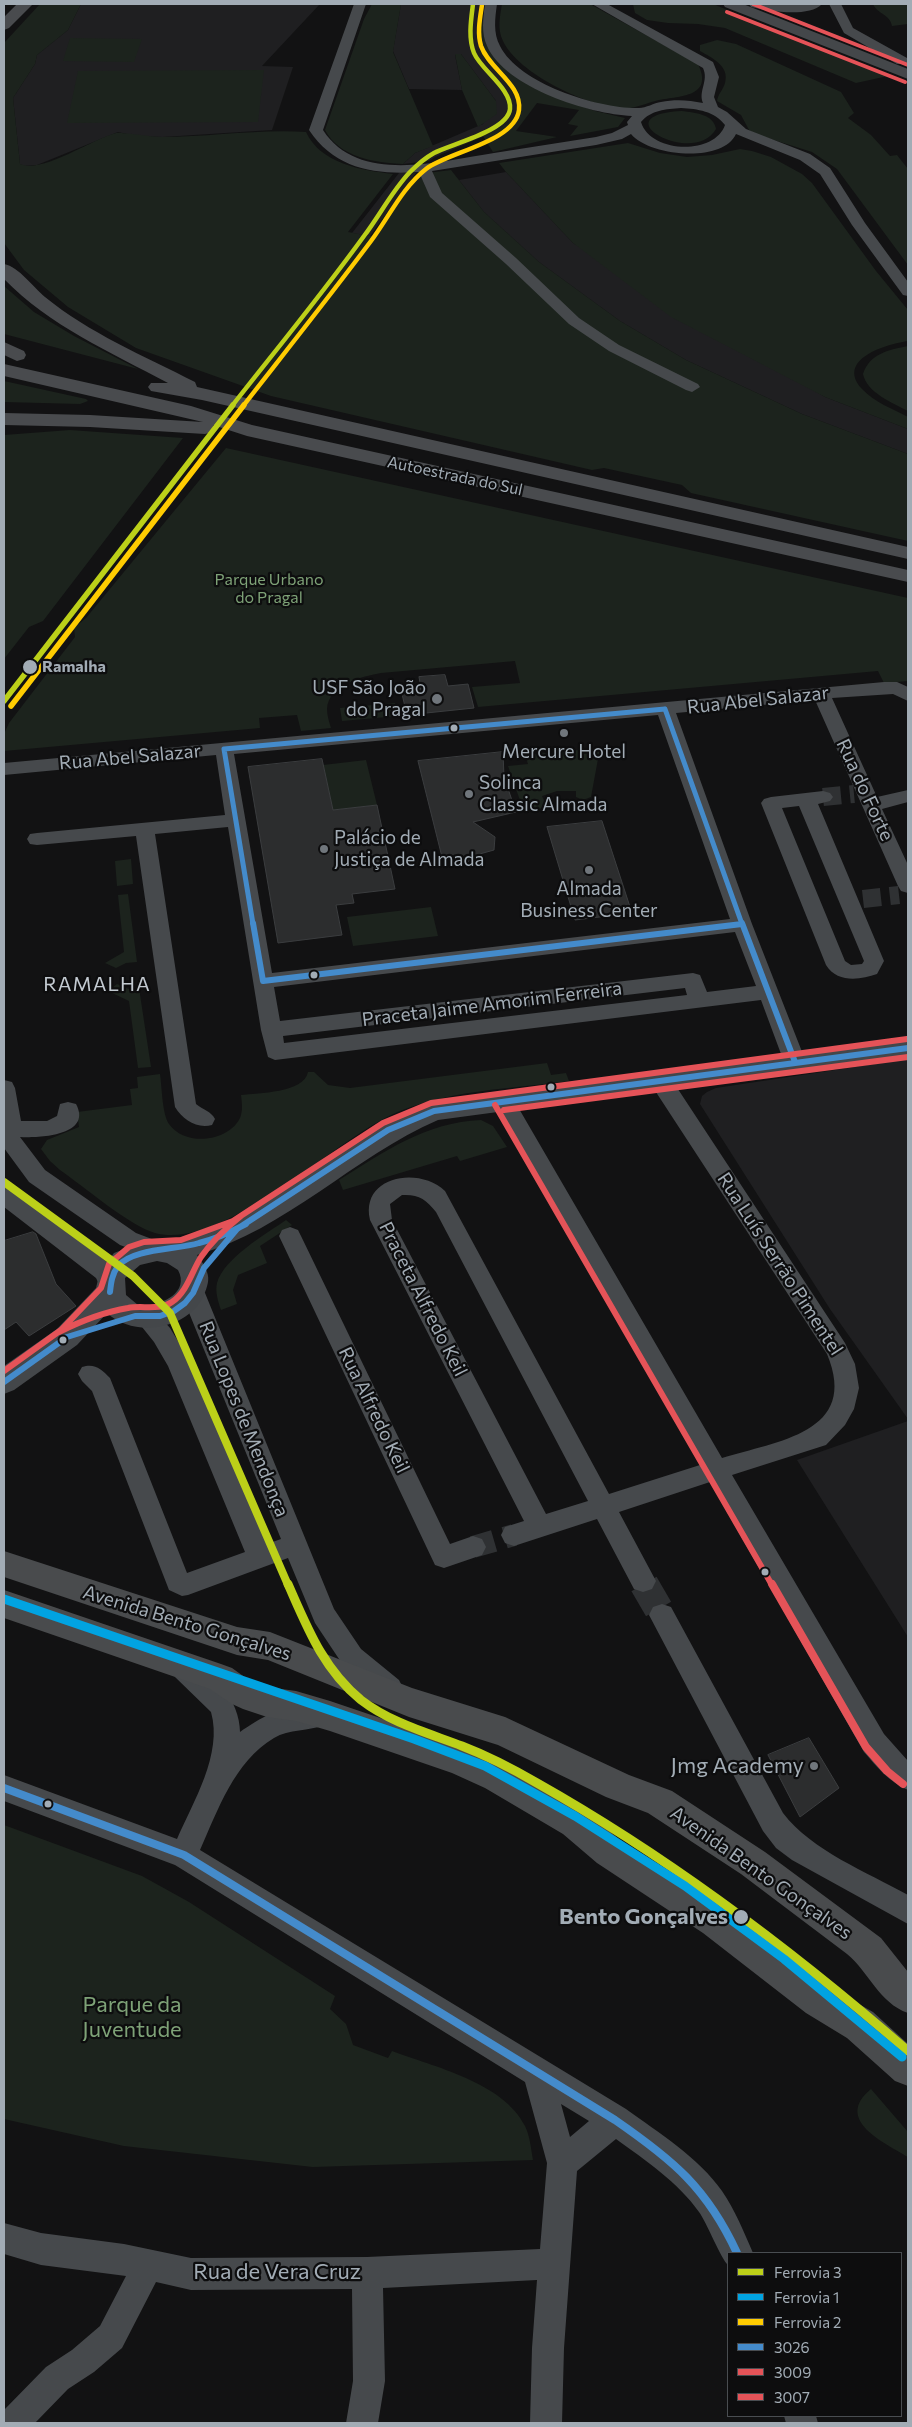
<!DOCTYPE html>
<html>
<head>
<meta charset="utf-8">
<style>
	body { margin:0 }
	#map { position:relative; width:912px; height:2427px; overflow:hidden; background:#121213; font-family:Commissioner,sans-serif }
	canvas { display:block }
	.frame { position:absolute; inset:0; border:5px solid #a2acb5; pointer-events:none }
	.legend { position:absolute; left:727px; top:2252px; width:175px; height:165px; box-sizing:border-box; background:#0d0d0e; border:1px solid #494d51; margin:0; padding:6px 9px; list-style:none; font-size:15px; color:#a2acb5 }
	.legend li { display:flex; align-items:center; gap:10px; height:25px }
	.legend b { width:25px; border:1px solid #494d51 }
</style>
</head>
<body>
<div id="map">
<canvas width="912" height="2427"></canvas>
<div class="frame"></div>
<ul class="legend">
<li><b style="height:6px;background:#bcd019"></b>Ferrovia 3</li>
<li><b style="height:6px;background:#01a3e1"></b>Ferrovia 1</li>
<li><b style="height:6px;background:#ffcc01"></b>Ferrovia 2</li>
<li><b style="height:6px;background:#448bcb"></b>3026</li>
<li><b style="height:6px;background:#e55358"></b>3009</li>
<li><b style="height:6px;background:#e55358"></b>3007</li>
</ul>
</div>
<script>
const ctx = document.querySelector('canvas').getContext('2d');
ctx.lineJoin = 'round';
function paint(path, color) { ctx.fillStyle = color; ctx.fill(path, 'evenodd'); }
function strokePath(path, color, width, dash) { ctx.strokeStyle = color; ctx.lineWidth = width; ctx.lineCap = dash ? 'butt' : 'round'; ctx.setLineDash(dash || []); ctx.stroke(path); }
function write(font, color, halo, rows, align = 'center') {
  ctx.font = font + ' Commissioner,sans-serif'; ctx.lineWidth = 4.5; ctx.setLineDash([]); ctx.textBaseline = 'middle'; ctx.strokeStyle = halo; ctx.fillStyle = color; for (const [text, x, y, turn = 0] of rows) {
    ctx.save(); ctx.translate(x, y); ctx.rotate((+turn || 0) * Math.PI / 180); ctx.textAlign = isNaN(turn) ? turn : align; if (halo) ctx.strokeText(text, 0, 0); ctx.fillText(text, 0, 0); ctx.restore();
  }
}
const built = new Path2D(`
	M81,4H320L262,66L293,67L272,130L163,137L135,136L118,132L37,165L23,166L20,164L13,98L35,64L37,55L68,30Z
	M401,4H482L479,42L486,61L517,97L519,107L516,117L496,131L435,157L429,161L403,164L415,153L483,124L496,101L461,54L455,55L462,90L409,89L393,51Z
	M506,172L573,243L825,397L908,429V454L802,414L686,360L620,321L539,262L484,212L459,180Z
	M399,173H416L370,236L352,233Z
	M908,1059V1419L830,1309L700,1104L702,1096L707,1092L716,1088Z
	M908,1421V1637L797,1460Z`);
const green = new Path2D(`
	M40,4H81L68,30L37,55L35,64L13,98L20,164C42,174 92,139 116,133C120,132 152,137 161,137C210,137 258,129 306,132C321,164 361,170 393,174L348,232L375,237L419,174L451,170L484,212L539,262L620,321L686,360L802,414L908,454V541L691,493L682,485L604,468L592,470L271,396L136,348L68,307L24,270L4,243V43Z
	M372,4H401L393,52L433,146L415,153L403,164C375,163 339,157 325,130L364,19Z
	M502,4H590L698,64C714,97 680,96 659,100C649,102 639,107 630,108C594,111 518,74 503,41C497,29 500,16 502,4Z
	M633,4H713L888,76L856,83L725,28L698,24L668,23L647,20L635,13Z
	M873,4L907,5L908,24L892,26C890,14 877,14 873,4Z
	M482,15L487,46L509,71L536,89L595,111L625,118L618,127L570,136L578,126L568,124L579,110L537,103L516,131L557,137L493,152L483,136C562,103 485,86 479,42C477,34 481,23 482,15Z
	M70,38L142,39L134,62L63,61Z
	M717,40L736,44L841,92L854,113L848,118L871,135L890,156L897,155L908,169V265L837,169L812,152L755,134L749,130L741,115L717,101C718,94 723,90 725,83C730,66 712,58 700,51V45Z
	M455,54H461L496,101L497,114L478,127L462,90Z
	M264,70L258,122L67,123L78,71Z
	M682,111C695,113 714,114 716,129C694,168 599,115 682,111Z
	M628,143L660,153L687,157L712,155L740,149L752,151L771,157L802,174L812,183L876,271L908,310V341C887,344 835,359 862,389C874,402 893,409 908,417V429L825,397L671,317L573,243L506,172L499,163Z
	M4,286L34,312L74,336L138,369L4,334Z
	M908,346V411C893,403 867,393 863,374C870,353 889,350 908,346Z
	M4,381L86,399L88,401L80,404L4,402Z
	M70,430L183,438L43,621L29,627L4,659V435Z
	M226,448L908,598V681L884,683L878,671L478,707L472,687L520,683L515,661L381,673C363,676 328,685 327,709C327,715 329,722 331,728L301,731L297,715L259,718L260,728L4,751V734L9,723L75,637L74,628L86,618Z
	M395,703L398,716L342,721L340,708Z
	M600,748L591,797L583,800L576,797V791H557L542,796L545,803L543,808L524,812L508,766L528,764L525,755Z
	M366,760L377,805L333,810L323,765Z
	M131,859L133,884L117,886L115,861Z
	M128,894L137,962L126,963L116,968L105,963L124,952L118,895Z
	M431,907L438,936L353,946L347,917Z
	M117,984L129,989L139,988L151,1067L138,1068L129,1001L108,991Z
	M547,1063L551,1075L566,1073L569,1081C510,1089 445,1090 391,1115C330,1144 222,1251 155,1233C130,1226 83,1186 60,1170L50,1161L41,1149L47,1140L79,1127L77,1112L132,1105L130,1089L138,1088L137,1077L160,1074C162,1087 162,1114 169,1124C185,1147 228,1142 240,1118C243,1111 242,1103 241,1095C258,1093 304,1093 308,1072H314L328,1085L350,1088Z
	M481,1120L493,1126L507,1147L460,1161L457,1156L343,1190L339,1180C384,1152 426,1122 481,1120Z
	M286,1220L292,1225L260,1246L267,1263L238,1275L233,1290L237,1304L221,1310C218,1301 215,1292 217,1283C224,1258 266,1234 286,1220Z
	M4,1825L142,1876L189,1902L335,1996L330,2009L346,2024L353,2045L388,2058L392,2051C434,2067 503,2082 525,2126C530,2136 531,2149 533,2160L313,2167L124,2146L4,2119Z
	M871,2089L908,2132V2157C885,2143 833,2120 871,2089Z`);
const building = new Path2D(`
	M445,675L448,686L468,684L474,708L407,715L401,690L421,688L419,677Z
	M503,752L504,777L516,812L473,822L495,837L494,850L476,855L468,862L444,865L418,761Z
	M322,759L333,810L377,805L395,889L352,894L354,903L336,905L342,935L278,943L248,767Z
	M602,821L632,913L575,920L547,827Z
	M33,1232L36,1234L56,1284L76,1306L29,1336L16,1322L4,1330V1241Z
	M809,1738L839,1788L800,1817L768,1755Z`);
const streetTunnelFar2 = new Path2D(`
	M823,797L854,794
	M863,899L899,895`);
const streetTunnelFar1 = new Path2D(`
	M473,1547L514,1535
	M643,1581L645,1585`);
const streetTunnel = new Path2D(`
	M644,1584L662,1615`);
const street = new Path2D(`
	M354,4H366L323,130C358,185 441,161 494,153C528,148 562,142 596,137L612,133L628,125L627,122L632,116C589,114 506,88 487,46C481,33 483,18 485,4H497C495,18 493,33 500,46C519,84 599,109 639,108C646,108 654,103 661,102C675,99 689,100 703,103C698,91 709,81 703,68L592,4H607L713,62L719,77L714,97L718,107L727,112L746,129L810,154L830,168L865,223L908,282V296L903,295L852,225L820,174L800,160L736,134C722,164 649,156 631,134L622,139L596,145L432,171L442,193L516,258L579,318L619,345L698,384L700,387L692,392L686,390L609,351L569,324L506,264L430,197L419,172C375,175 335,169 309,130ZM681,108C698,109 714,111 725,125C714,156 650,153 641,122C651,110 666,109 681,108Z
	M749,4H822C809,18 768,11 751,7Z
	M829,4H841L853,28L907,58L908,61L907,64H897L844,33Z
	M884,682H897L908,687V701L893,694L832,698L877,797L908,790V802L882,809L908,865V893L901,891L898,886L815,700L676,713L752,924L806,1062L803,1067L795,1070L787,1067L784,1062L761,1000L275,1060L268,1057L261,1030L228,827L155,834L196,1104C203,1110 211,1111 215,1119L212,1125C197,1129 183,1120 175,1107L136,836L37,845L30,844L27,839L30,834L37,833L225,815L216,755L4,775V763ZM658,715L730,919L272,973L234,754ZM735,932L756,986L707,992L700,975L693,973L280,1021L274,987ZM685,988L687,995L284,1043L283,1036Z
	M823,791L830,793L833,797L830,801L818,804L884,961L877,974C860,980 837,983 826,965L761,803L764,799L771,797ZM799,806L864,961L862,964L851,965L845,961L782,808Z
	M660,1072L668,1074L845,1343L855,1364L859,1388L854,1409L845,1425L826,1445L732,1475L884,1734L908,1761V1790C889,1782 877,1767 864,1752L710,1482L619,1512L656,1581L652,1589L643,1592L634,1589L597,1519L514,1546L505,1543L501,1535L505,1527L524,1521L370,1220C360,1176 419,1166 445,1191L609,1494L700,1465L492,1101L495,1095L503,1093L511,1095L722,1458C777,1441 860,1433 827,1354L652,1086L649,1080L652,1074ZM402,1195C418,1194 426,1199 436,1212L588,1501L546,1514L392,1220L390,1204Z
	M4,1080L12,1082L15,1088L21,1121H47L57,1116L60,1104L68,1102L76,1104C93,1136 38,1138 20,1137L45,1170L136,1233L165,1244L168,1250L165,1256L157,1259L120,1245L29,1182L4,1148Z
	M4,1187L12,1189L112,1266L122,1284L118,1290L110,1293L102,1290L96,1278L4,1207Z
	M290,1227L298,1230L301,1236L450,1544L473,1536L482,1539L486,1547L482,1555L444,1568L435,1565L279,1236L282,1230Z
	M193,1284L201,1287L205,1293L334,1609L361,1649L399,1680L403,1688L399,1696L390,1700L381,1696L343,1665L315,1623L288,1558L188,1595L182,1596L169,1590L92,1391L82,1381L78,1374L82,1367C95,1363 101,1369 110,1378L187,1573L245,1552L168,1366L154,1342L134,1317L138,1310L146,1308L154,1310L170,1328L187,1356L267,1544L281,1539L181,1293L185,1287Z
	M662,1604L671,1607L783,1813C812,1851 867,1872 908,1895V1924L792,1860L776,1848L763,1831L649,1615L653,1607Z
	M184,1657C213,1668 240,1701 240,1732C262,1716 298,1697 325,1707L329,1716L325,1725C309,1731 289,1729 274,1738C234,1762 218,1810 200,1850L626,2109C659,2133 698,2157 722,2191C735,2210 744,2232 753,2253H728V2265C721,2259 707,2223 699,2212C678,2182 645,2160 616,2139L577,2171L564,2348L562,2423H530L532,2348L537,2280L383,2288L385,2381L378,2423H346L353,2381L352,2289L191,2290L156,2282L122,2348L94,2372L68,2389L35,2423H4V2410L46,2367L72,2350L100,2326L126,2276L41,2265L4,2254V2223L41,2233L124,2244L191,2258L367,2257L540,2249L547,2163L525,2082L175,1865L4,1801V1775L177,1839C193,1802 223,1754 211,1712L175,1677L171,1669L175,1661ZM561,2104L589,2121L570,2137Z
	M784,2416H816L818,2423H786Z`);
const secondary = new Path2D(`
	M723,4H743L908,69V79L725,7Z
	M908,1039V1057L438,1120C353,1157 287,1229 197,1255C201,1260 205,1266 207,1272C210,1280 207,1287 204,1295C189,1329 135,1339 107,1313L77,1345L14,1390L4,1394V1366L57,1329L96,1288L100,1271L114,1253L143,1242L157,1239L166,1241L205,1231L228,1221L373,1129L425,1104ZM157,1261L167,1263L178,1270C191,1294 157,1308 138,1305L126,1295L125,1278L140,1265Z`);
const primary = new Path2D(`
	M4,1551L237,1627L270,1632L412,1688L505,1717L629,1775L672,1791L765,1852L881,1938L908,1972V2013C879,2003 869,1972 847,1954L741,1874L648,1813L606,1797L498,1745L409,1717L268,1660L237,1655L4,1577Z
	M4,1590L221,1664L232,1668L253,1683L267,1687L296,1691L330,1701L460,1745L509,1766L587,1812L621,1841L727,1909L832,1989L873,2012L908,2044V2086L895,2081L847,2038L806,2013L703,1933L597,1863L563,1834L485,1788L452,1773L330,1731L296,1721L267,1717L243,1709L232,1704L210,1689L4,1618Z`);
const highway = new Path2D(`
	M17,4H33L9,28L4,30V17Z
	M4,264C19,267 33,287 45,297C89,333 144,356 195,382L197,387L908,547V559L202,400L151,391L148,387L151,383H168C110,352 50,326 4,279Z
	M4,342L24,351L26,355L24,359L17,361L4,355Z
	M4,364L191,406L252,425L908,570V582L247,436L213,425L215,428L212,432L205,434L90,427L4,425V413L90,415L203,422L4,376Z`);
const bus1Far2 = new Path2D(`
	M665,709L742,924
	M224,749L665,709
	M224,749L253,924`);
const bus1Far1 = new Path2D(`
	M253,923L263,981
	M742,923L795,1062
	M263,981L742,924
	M110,1292C111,1283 112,1274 118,1266C133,1248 177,1250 199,1243C216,1239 231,1232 246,1224
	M4,1382L67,1337L135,1316H160L174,1311L185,1303L193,1293L204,1268L237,1229L388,1130L434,1111L908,1048`);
const bus1 = new Path2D(`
	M4,1788L184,1855L615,2120C673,2160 707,2188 737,2253`);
const bus2Far2 = new Path2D(`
	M727,12L905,82`);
const bus2Far1 = new Path2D(`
	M495,1105L772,1585
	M504,1110L908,1057`);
const bus2 = new Path2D(`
	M772,1584L866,1747L887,1771L903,1784`);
const bus3Far1 = new Path2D(`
	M753,4L908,65`);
const bus3 = new Path2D(`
	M59,1332C81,1321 104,1312 128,1308C142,1305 159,1311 172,1302C187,1292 192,1271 201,1257C212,1241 226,1228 241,1216
	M4,1371L61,1330L101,1288L109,1264L129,1247L144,1242L181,1240L233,1221L383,1123L431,1103L907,1039`);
const rail1Far3 = new Path2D(`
	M232,406C276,350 322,294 364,236C380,215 392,191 410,172C417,165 425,158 434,153C451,144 508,131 510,109C512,89 481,70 474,53C468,38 471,20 473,4`);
const rail1Far2 = new Path2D(`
	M4,701L233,405`);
const rail1Far1 = new Path2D(`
	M4,1182L133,1276L170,1313L288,1585`);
const rail1 = new Path2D(`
	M288,1584C307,1627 323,1669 361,1700C391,1723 428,1733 462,1746C488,1756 513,1769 537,1783C670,1858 793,1951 908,2051`);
const rail2 = new Path2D(`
	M4,1599L414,1739L485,1766L575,1816L685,1886L784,1959L902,2057`);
const rail3Far1 = new Path2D(`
	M243,406C286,351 329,297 371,241C389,217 402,188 426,169C448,152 515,142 519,110C522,84 489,69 481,46C477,33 480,18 482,5`);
const rail3 = new Path2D(`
	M11,706L244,405`);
const markers = [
	[30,667,8,"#a2acb5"],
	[437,699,6,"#70767c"],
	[454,728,4.5,"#a2acb5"],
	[564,733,5,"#70767c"],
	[469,794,5,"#70767c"],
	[324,849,5,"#70767c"],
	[589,870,5,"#70767c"],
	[314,975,4.5,"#a2acb5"],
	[551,1087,4.5,"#a2acb5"],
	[63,1340,4.5,"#a2acb5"],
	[765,1572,4.5,"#a2acb5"],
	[814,1766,5,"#70767c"],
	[48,1804,4.5,"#a2acb5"],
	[741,1917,8,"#a2acb5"]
];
const farStreetnames = [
	["Autoestrada do Sul",455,476,12]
];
const farParknames = [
	["Parque Urbano",269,580],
	["do Pragal",269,598]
];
const farStopnames = [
	["Ramalha",42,667]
];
const poiNames = [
	["USF São João",426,688,"right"],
	["do Pragal",426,710,"right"],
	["Mercure Hotel",564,752],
	["Solinca",479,783,"left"],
	["Classic Almada",479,805,"left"],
	["Palácio de",334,838,"left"],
	["Justiça de Almada",334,860,"left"],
	["Almada",589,889],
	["Business Center",589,911]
];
const streetNames = [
	["Rua Abel Salazar",758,700,-6],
	["Rua Abel Salazar",130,757,-5],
	["Rua do Forte",865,790,65],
	["Praceta Jaime Amorim Ferreira",492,1004,-7],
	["Rua Luís Serrão Pimentel",780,1264,57],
	["Praceta Alfredo Keil",423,1299,63],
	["Rua Alfredo Keil",374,1410,64],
	["Rua Lopes de Mendonça",244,1419,68],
	["Avenida Bento Gonçalves",187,1623,17],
	["Avenida Bento Gonçalves",761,1873,35]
];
const neighbourhoodNames = [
	["RAMALHA",97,984]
];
const nearPoinames = [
	["Jmg Academy",804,1766]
];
const nearStopnames = [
	["Bento Gonçalves",728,1917]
];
const nearParknames = [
	["Parque da",132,2005],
	["Juventude",132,2030]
];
const nearStreetnames = [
	["Rua de Vera Cruz",277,2272]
];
paint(built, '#1f1f21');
paint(green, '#1c231d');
paint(building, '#2c2d2e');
strokePath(building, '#3b3d3f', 1);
strokePath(streetTunnelFar2, '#2f3133', 18, [18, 9]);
strokePath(streetTunnelFar1, '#2f3133', 22, [22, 11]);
strokePath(streetTunnel, '#2f3133', 29, [29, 14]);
paint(street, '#46494c');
paint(secondary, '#44474a');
paint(primary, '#494b4d');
paint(highway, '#494b4e');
strokePath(bus1Far2, '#448bcb', 5);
strokePath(bus1Far1, '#448bcb', 6);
strokePath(bus1, '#448bcb', 8);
strokePath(bus2Far2, '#e55358', 4);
strokePath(bus2Far1, '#e55358', 6);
strokePath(bus2, '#e55358', 8);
strokePath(bus3Far1, '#e55358', 4);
strokePath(bus3, '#e55358', 6);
strokePath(rail1Far3, '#bcd019', 4.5);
strokePath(rail1Far2, '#bcd019', 5.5);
strokePath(rail1Far1, '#bcd019', 8);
strokePath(rail1, '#bcd019', 9);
strokePath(rail2, '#01a3e1', 9);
strokePath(rail3Far1, '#ffcc01', 4.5);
strokePath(rail3, '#ffcc01', 5.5);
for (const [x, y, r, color] of markers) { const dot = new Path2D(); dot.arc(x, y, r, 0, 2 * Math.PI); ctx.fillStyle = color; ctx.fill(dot); strokePath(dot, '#0d0d0e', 2); }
write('16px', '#a2acb5', '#0d0d0e', farStreetnames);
write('16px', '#7ea277', '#0d0d0e', farParknames);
write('bold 16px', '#a2acb5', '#0d0d0e', farStopnames, 'left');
write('19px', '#a2acb5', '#0d0d0e', poiNames);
write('19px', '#a2acb5', '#0d0d0e', streetNames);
ctx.letterSpacing = '1px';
write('20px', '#c3cad1', '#0d0d0e', neighbourhoodNames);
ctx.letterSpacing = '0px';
write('22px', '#a2acb5', '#0d0d0e', nearPoinames, 'right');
write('bold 22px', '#a2acb5', '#0d0d0e', nearStopnames, 'right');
write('22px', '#7ea277', '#0d0d0e', nearParknames);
write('22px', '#a2acb5', '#0d0d0e', nearStreetnames);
</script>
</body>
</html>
